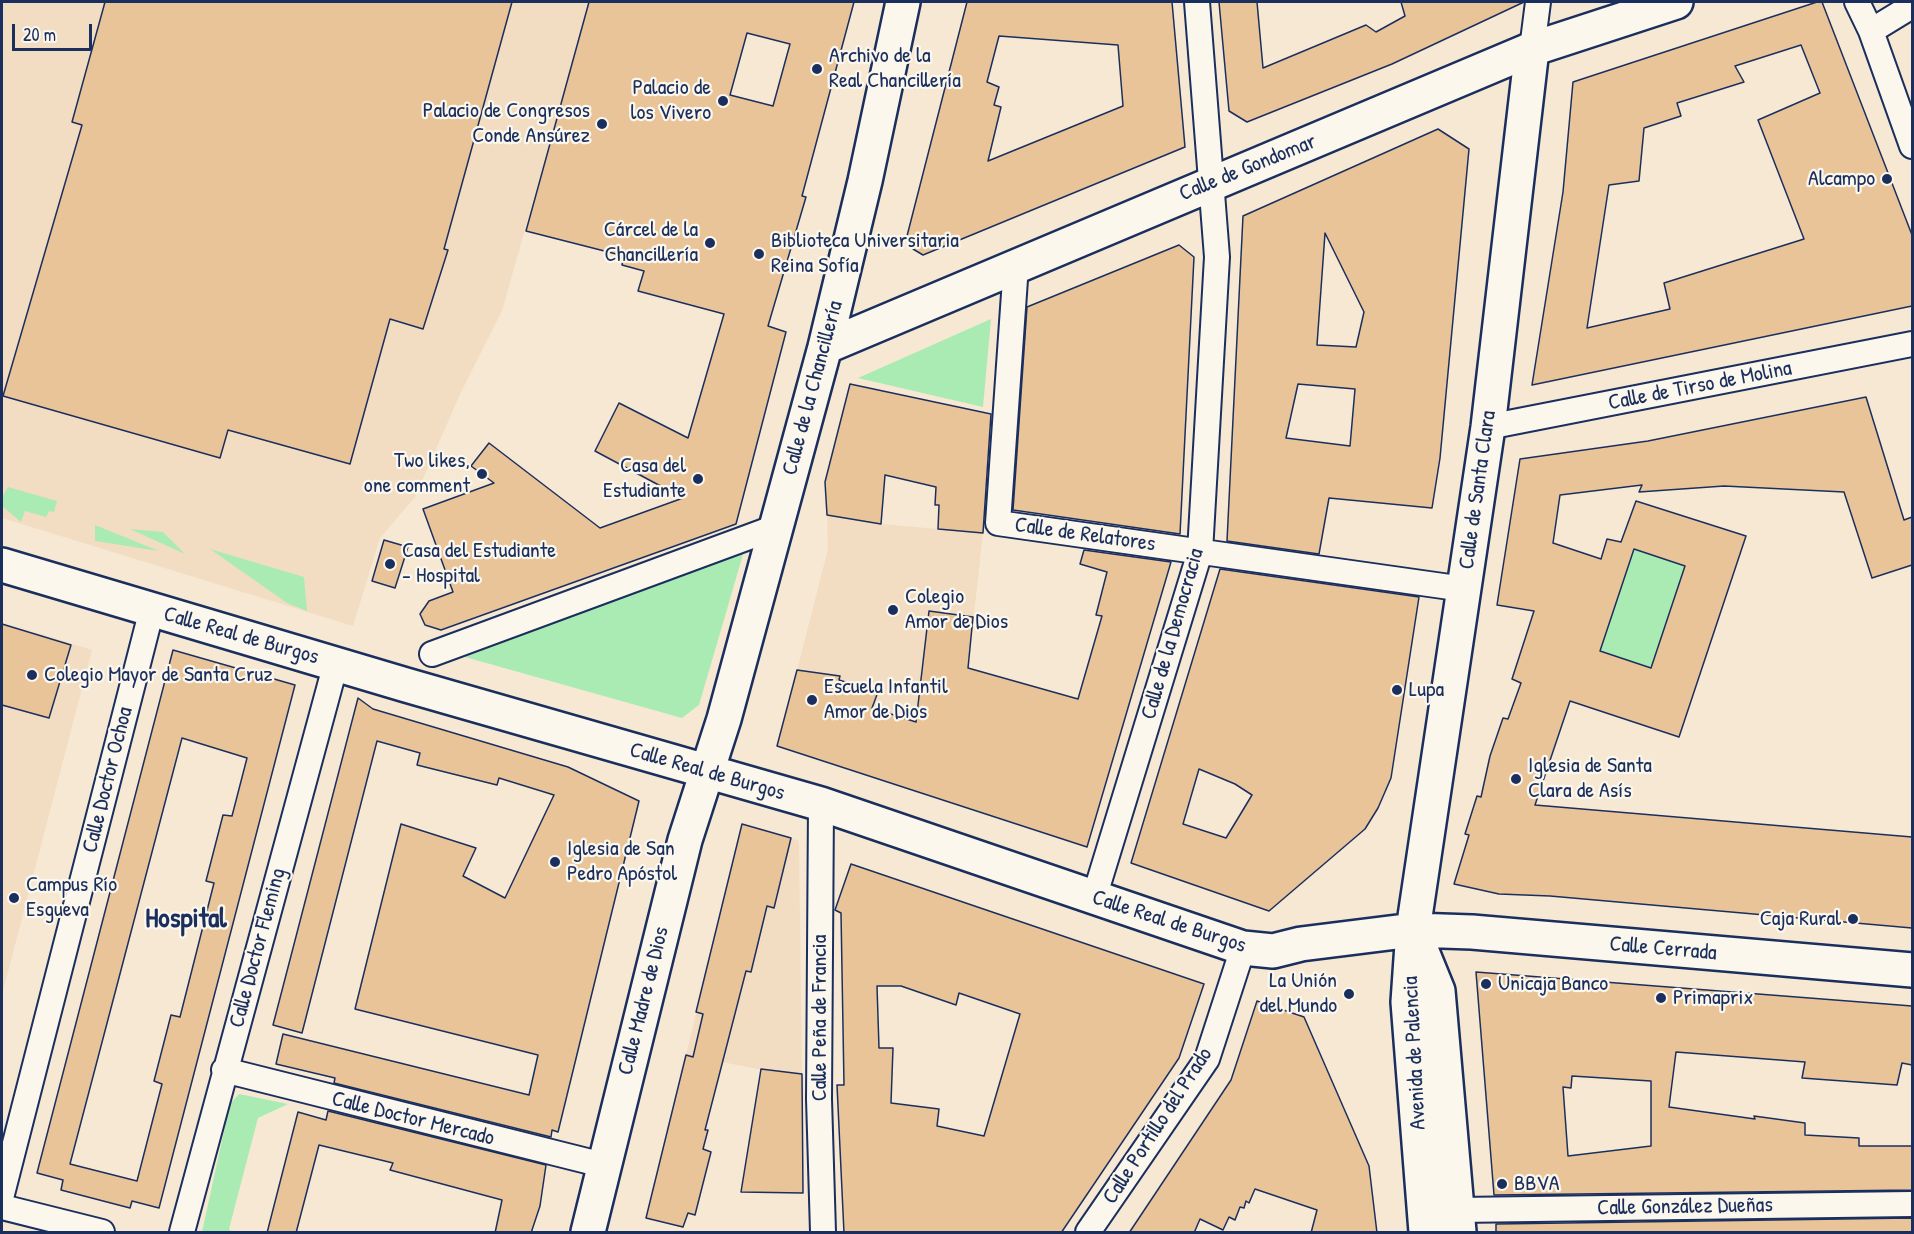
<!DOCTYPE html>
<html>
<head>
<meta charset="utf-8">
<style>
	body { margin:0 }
	#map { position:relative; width:1914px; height:1234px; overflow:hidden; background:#f6e8d3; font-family:"Patrick Hand",sans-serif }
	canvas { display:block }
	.frame { position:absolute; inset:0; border:3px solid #1b2f5e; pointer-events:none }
	.scale { position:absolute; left:12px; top:24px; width:80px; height:27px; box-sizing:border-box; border:3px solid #1b2f5e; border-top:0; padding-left:8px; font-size:18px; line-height:21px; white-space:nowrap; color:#1b2f5e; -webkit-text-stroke:4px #fbf7ec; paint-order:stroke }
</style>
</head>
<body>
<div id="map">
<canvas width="1914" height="1234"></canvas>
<div class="frame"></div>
<div class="scale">20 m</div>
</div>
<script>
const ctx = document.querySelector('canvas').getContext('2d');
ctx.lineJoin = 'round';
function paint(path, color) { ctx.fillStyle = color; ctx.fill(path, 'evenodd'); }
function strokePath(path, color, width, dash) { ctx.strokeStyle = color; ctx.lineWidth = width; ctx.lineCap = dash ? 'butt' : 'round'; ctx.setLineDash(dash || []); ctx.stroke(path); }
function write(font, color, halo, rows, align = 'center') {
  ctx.font = font + ' "Patrick Hand",sans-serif'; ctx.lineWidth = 4.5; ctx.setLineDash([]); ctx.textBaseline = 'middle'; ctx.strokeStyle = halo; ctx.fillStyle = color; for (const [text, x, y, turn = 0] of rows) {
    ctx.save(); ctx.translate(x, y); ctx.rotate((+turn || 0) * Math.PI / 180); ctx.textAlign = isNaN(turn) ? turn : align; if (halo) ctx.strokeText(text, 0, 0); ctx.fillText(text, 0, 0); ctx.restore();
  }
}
const built = new Path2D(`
	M2,2H589L502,311L461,392L415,497L380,538L353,626L2,518Z
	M827,515L881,524L983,533L953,802L778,745L828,549Z
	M2,622L92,650L2,995V705L49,718L71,645Z
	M742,824L799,841L802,1074H783L686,1055Z`);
const green = new Path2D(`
	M991,319L983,407L858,378Z
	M8,487L57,501L54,512L49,511L46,517L25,511L21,522L2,506V497Z
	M95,525L159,551L95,541Z
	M130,529L163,532L185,554Z
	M210,549L304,577L307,611L287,603Z
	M1634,549L1685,566L1651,668L1600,651Z
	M744,551L699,705L682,718L465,657Z
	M239,1094L288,1104L258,1118L229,1229L232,1232H202L230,1104Z`);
const building = new Path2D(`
	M105,2H512L444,249L448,250L423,329L390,319L350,464L228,430L220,458L3,396L82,125L72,122Z
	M589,2H854L802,196L806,197L768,326L786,332L736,524L441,630L425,625L420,614L429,601L453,592L423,509L494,483L471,466L489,443L600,528L683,498L595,451L619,403L688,438L724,314L638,291L644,271L622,265L624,256L526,231ZM747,33L790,44L773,106L730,95Z
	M967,2H1172L1185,147L923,255L913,249L907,236ZM999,36L1118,45L1123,106L988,161L1001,107L994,105L999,87L987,82Z
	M1219,2H1257L1263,68L1366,25L1376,32L1405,16L1401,2H1524L1392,64L1247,122L1229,111Z
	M1817,2H1822L1912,235V306L1532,385L1563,192L1573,82ZM1801,45L1820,93L1758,120L1804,239L1664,283L1670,309L1587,328L1609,185L1639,181L1644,128L1681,116L1677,103L1744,82L1735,66Z
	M1438,129L1469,149L1440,458L1432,508L1329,498L1319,554L1227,541L1243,216ZM1325,233L1364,312L1356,347L1317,345ZM1298,384L1355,389L1350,446L1286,438Z
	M1179,245L1194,257L1180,534L1013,510L1027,307Z
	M850,384L991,414L983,533L938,529L939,505H935L936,487L885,475L881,524L827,515L825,482Z
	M1866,397L1904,520L1912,517V565L1872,578L1844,492L1724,486L1639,492L1642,485L1560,495L1553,543L1601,559L1607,539L1621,542L1636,501L1746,536L1679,737L1570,701L1535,805L1912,837V928L1550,896L1499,894L1454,884L1469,835L1465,834L1477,796L1481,797L1490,756L1503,718L1508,719L1521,683L1512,679L1534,611L1497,605L1520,459L1648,441ZM1634,549L1685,566L1651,668L1600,651Z
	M384,540L408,547L395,588L372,581Z
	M1084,550L1171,562L1087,847L777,746L797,670L840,676L839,680L878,692L872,708L916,722L929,611L973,617L968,668L1078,699L1102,616L1096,615L1107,572L1080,564Z
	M1220,569L1419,597L1391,778L1378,808L1365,829L1269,911L1131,863ZM1199,769L1235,784L1252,795L1226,838L1183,824Z
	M2,624L71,645L49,718L2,705Z
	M173,650L295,685L159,1208L132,1201L130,1208L61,1190L63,1180L37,1173ZM182,738L247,758L232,816L223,815L206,881L214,883L180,1017L171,1015L154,1081L162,1084L137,1181L70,1164Z
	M358,698L373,709L568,767L639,801L558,1132L552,1130L551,1137L334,1083L335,1078L276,1064L283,1034L529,1095L538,1055L355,1009L401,824L476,848L463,876L505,898L554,795L499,778L497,785L417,765L420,753L377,741L302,1033L273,1025Z
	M742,824L791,838L774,908L767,906L751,972L746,971L705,1130H708L703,1149L711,1152L695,1215L688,1213L683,1227L646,1218L686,1055L693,1057L703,1014L696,1012Z
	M851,864L1204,984L1179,1058L1061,1233H844L837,1085H844L841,913L835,910ZM877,986H901L956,1005L959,993L1020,1014L984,1136L937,1126L939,1109L891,1103L893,1048H879Z
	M1476,972L1912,1006V1065L1902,1063L1897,1085L1802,1078L1805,1062L1676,1052L1669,1107L1755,1119L1754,1116L1805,1123V1135L1859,1138V1146H1912V1190L1494,1195ZM1572,1076L1651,1081V1146L1568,1156L1563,1087L1571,1088Z
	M1257,1001L1304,1017L1369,1166L1377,1233H1311L1317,1210L1255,1189L1249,1203L1246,1201L1244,1208L1240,1207L1235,1220L1229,1217L1223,1230L1200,1219L1194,1233H1129L1231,1080Z
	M761,1069L802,1074L803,1193L741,1192Z
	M328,1111L546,1165L540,1206L531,1233H495L502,1200L390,1170L393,1163L319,1145L296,1233H267L298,1112L326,1120Z
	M1912,1218V1233H1496V1224Z`);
const street = new Path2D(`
	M1857,2L1871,31L1912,146
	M1871,31L1912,6
	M1532,49L1538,2
	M1016,265L998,523L1464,589
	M1488,427L1912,344
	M432,654L776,527
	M821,804L819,1099L823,1232
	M1094,898L1200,552L1217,257L1197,2
	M224,1070L603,1165
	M2,1194L152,609
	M2,1207L102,1232
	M1458,1210L1912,1204
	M182,1232L336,663
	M1088,1232L1207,1059L1243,948`);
const secondary = new Path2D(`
	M825,347L1532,49L1676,2
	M2,565L406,685L821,804L1243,948L1273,951L1301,944L1413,930L1472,932L1912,970
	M1416,937L1438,991L1459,1232
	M588,1232L685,840L724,719L825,347L865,181L903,2
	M1426,1232L1408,1002L1413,930L1488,427L1532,49`);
const markers = [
	[817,69,6,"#1b2f5e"],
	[723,101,6,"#1b2f5e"],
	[602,124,6,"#1b2f5e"],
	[1887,179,6,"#1b2f5e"],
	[710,243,6,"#1b2f5e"],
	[759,254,6,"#1b2f5e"],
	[482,474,6,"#1b2f5e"],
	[698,479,6,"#1b2f5e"],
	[390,564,6,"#1b2f5e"],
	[893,610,6,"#1b2f5e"],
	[32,675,6,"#1b2f5e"],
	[1397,690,6,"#1b2f5e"],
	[812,700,6,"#1b2f5e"],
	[1516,779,6,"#1b2f5e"],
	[555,862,6,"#1b2f5e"],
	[14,898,6,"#1b2f5e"],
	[1853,919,6,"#1b2f5e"],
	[1486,984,6,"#1b2f5e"],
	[1349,994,6,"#1b2f5e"],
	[1661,998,6,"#1b2f5e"],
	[1502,1184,6,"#1b2f5e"]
];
const poiNames = [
	["Archivo de la",829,56],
	["Real Chancillería",829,81],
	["Palacio de",711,88,"right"],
	["los Vivero",711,113,"right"],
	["Palacio de Congresos",590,111,"right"],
	["Conde Ansúrez",590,136,"right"],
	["Alcampo",1875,179,"right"],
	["Cárcel de la",698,230,"right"],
	["Chancillería",698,255,"right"],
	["Biblioteca Universitaria",771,241],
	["Reina Sofía",771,266],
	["Two likes,",470,461,"right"],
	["one comment",470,486,"right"],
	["Casa del",686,466,"right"],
	["Estudiante",686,491,"right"],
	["Casa del Estudiante",402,551],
	["- Hospital",402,576],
	["Colegio",905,597],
	["Amor de Dios",905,622],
	["Colegio Mayor de Santa Cruz",44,675],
	["Escuela Infantil",824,687],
	["Amor de Dios",824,712],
	["Lupa",1409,690],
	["Iglesia de Santa",1528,766],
	["Clara de Asís",1528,791],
	["Iglesia de San",567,849],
	["Pedro Apóstol",567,874],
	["Campus Río",26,885],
	["Esgueva",26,910],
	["Caja Rural",1841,919,"right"],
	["La Unión",1337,981,"right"],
	["del Mundo",1337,1006,"right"],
	["Unicaja Banco",1498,984],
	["Primaprix",1673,998],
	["BBVA",1514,1184]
];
const streetNames = [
	["Calle de Gondomar",1248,168,-22],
	["Calle de Tirso de Molina",1700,386,-11],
	["Calle de la Chancillería",813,388,-75],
	["Calle de Santa Clara",1478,490,-82],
	["Calle de Relatores",1085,535,8],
	["Calle de la Democracia",1173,634,-74],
	["Calle Real de Burgos",241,636,16],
	["Calle Real de Burgos",707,772,16],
	["Calle Doctor Ochoa",108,780,-76],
	["Calle Real de Burgos",1169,922,18],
	["Calle Doctor Fleming",258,948,-75],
	["Calle Cerrada",1663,949,5],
	["Calle Madre de Dios",644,1001,-76],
	["Calle Peña de Francia",820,1018,-90],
	["Avenida de Palencia",1415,1053,-93],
	["Calle Doctor Mercado",413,1119,14],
	["Calle Portillo del Prado",1158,1126,-57],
	["Calle González Dueñas",1685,1207,-1]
];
const districtNames = [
	["Hospital",186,920]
];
paint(built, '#f2ddc2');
paint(green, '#aaebb4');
paint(building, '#e9c499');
strokePath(building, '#1b2f5e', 1.5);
strokePath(street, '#1b2f5e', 28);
strokePath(secondary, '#1b2f5e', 38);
strokePath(street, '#fbf7ec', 24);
strokePath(secondary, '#fbf7ec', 33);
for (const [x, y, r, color] of markers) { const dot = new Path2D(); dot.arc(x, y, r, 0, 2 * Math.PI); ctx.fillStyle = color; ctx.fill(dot); strokePath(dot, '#fbf7ec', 2); }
write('22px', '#1b2f5e', '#fbf7ec', poiNames, 'left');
write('22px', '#1b2f5e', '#fbf7ec', streetNames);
write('bold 28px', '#1b2f5e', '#fbf7ec', districtNames);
</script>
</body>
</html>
